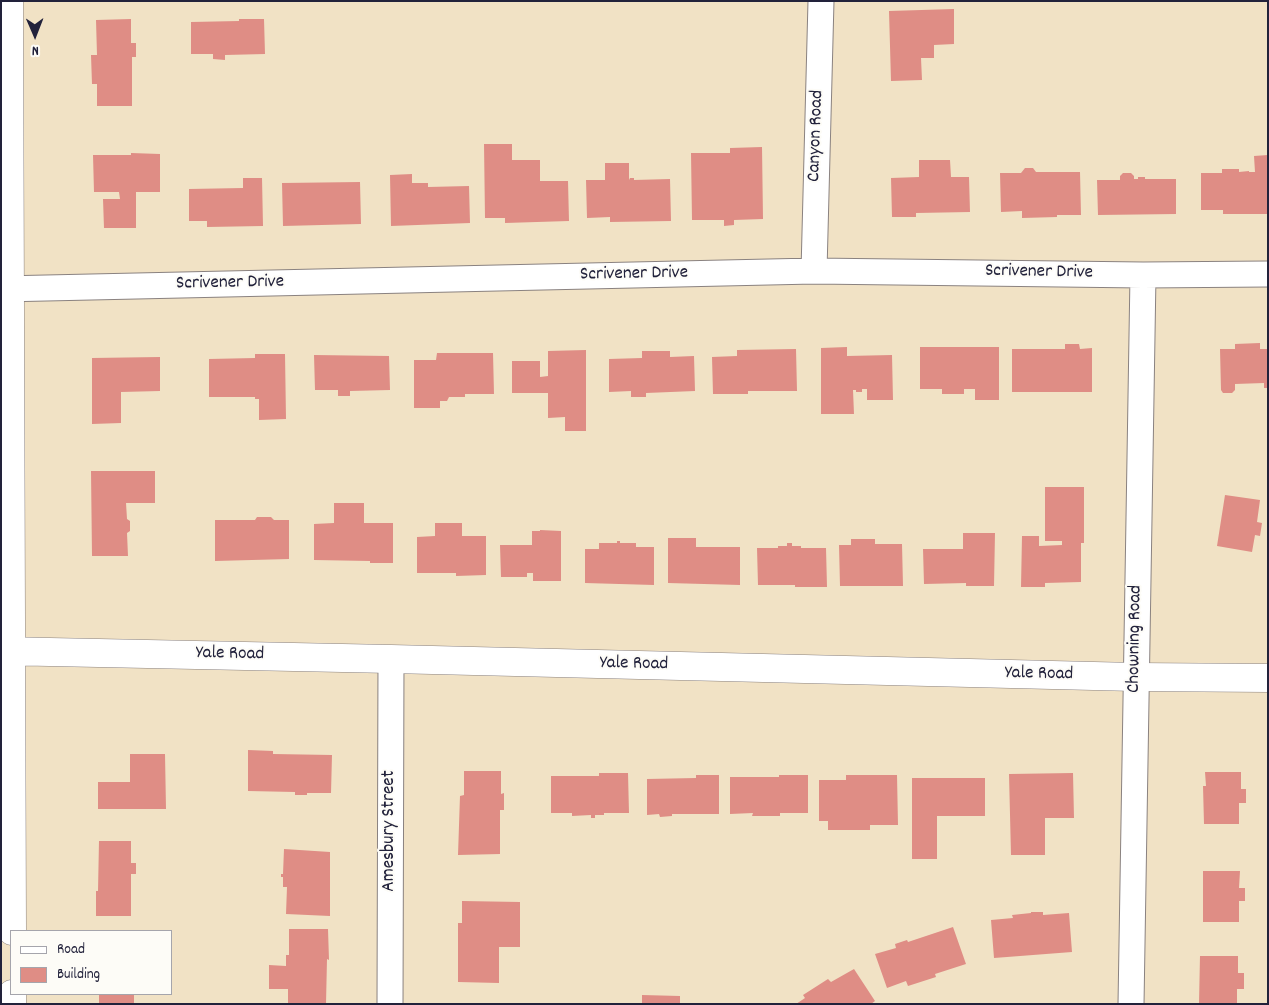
<!DOCTYPE html>
<html>
<head>
<meta charset="utf-8">
<style>
	body { margin:0 }
	#map { position:relative; width:1269px; height:1005px; overflow:hidden; background:#f1e2c5; font-family:Dekko,sans-serif }
	canvas { display:block }
	.frame { position:absolute; inset:0; border:2px solid #22223b; pointer-events:none }
	.legend { position:absolute; left:10px; top:930px; width:162px; height:65px; box-sizing:border-box; background:#fdfcf7; border:1px solid #a5a5ac; margin:0; padding:6px 9px; list-style:none; font-size:15px; color:#22223b }
	.legend li { display:flex; align-items:center; gap:10px; height:25px }
	.legend b { width:25px; border:1px solid #a5a5ac }
	.north { position:absolute; left:10px; top:10px; width:50px; height:50px; -webkit-text-stroke:4px #fdfcf7; paint-order:stroke; rotate:179deg; font-size:14px; font-weight:700; line-height:20px; text-align:center; color:#22223b }
	.north::after { content:''; display:block; margin:auto; width:18px; height:22px; background:#22223b; clip-path:polygon(50% 0,100% 100%,50% 72%,0 100%) }
</style>
</head>
<body>
<div id="map">
<canvas width="1269" height="1005"></canvas>
<div class="frame"></div>
<ul class="legend">
<li><b style="height:6px;background:#fff"></b>Road</li>
<li><b style="height:14px;background:#df8d85"></b>Building</li>
</ul>
<div class="north">N</div>
</div>
<script>
const ctx = document.querySelector('canvas').getContext('2d');
ctx.lineJoin = 'round';
function paint(path, color) { ctx.fillStyle = color; ctx.fill(path, 'evenodd'); }
function strokePath(path, color, width, dash) { ctx.strokeStyle = color; ctx.lineWidth = width; ctx.lineCap = dash ? 'butt' : 'round'; ctx.setLineDash(dash || []); ctx.stroke(path); }
function write(font, color, halo, rows, align = 'center') {
  ctx.font = font + ' Dekko,sans-serif'; ctx.lineWidth = 4; ctx.setLineDash([]); ctx.textBaseline = 'middle'; ctx.strokeStyle = halo; ctx.fillStyle = color; for (const [text, x, y, turn = 0] of rows) {
    ctx.save(); ctx.translate(x, y); ctx.rotate((+turn || 0) * Math.PI / 180); ctx.textAlign = isNaN(turn) ? turn : align; if (halo) ctx.strokeText(text, 0, 0); ctx.fillText(text, 0, 0); ctx.restore();
  }
}
const building = new Path2D(`
	M954,9V44L934,45V58H921L922,80L891,81L889,11Z
	M131,19V43H136V57H132V106H97V84H92L91,55H97L96,20Z
	M239,19H264L265,54L225,55V60L213,59V54H191V22L239,21Z
	M484,144H512V160H540V181H568L569,221L505,223V218H485Z
	M762,147L763,219L734,220V225L724,226V220H692L691,153H730V148Z
	M131,153L160,154V192H136V228H104L103,199H120L119,192H94L93,155H131Z
	M1268,155V214H1223V210H1201V173H1222V169H1239V172L1249,171V172H1255L1254,156Z
	M919,160H950L951,177H969L970,212L916,213V217H892L891,178L919,177Z
	M605,163H629V180L630,178H634V180L670,179L671,221L610,222V217L587,218L586,180H605Z
	M1025,168H1033L1036,172H1080L1081,215H1057V217L1022,218V211L1001,212L1000,173H1021Z
	M1123,173H1131L1134,176V179H1138V177H1145V179H1176V214L1098,215L1097,180H1120V176Z
	M412,174V183H428V187L469,186L470,223L391,226L390,175Z
	M243,178H262L263,226L207,227V221H189V189L243,188Z
	M360,182L361,224L283,226L282,183Z
	M1260,343V349H1268V388H1264V383L1235,384V390L1232,393H1223L1221,390L1220,349H1235V344Z
	M1065,344H1079L1080,349L1092,348V392H1012V349H1065Z
	M847,347V356L892,355L893,400H867V389H862V392H856V390H853L854,414H821V348Z
	M920,347H999V400H975V389H964V394H942V389H920Z
	M796,349L797,391H748V394H713L712,357L737,356V350Z
	M586,350V431H565V417L548,418V393H512V361H540V377L548,376V351Z
	M642,351H670V357L694,356L695,391L646,393V397H631V391L609,392V359L642,358Z
	M437,353H493L494,394H465V397H449L447,401H440V408H414V360H436Z
	M255,354H285L286,419L259,420V399H255V397H209V359L255,358Z
	M314,355L389,356L390,390L350,391V396H338V390H315Z
	M160,357V391L121,392V423L92,424V358Z
	M91,471H155V503H126L127,519L130,521V531L127,533L128,556H92Z
	M1045,487H1084V543H1081V582L1045,583V587H1021L1022,536H1039V546L1062,545V541H1045Z
	M1225,495L1260,500L1257,522L1262,523L1260,536L1255,535L1252,552L1217,546Z
	M334,503H364V523H393V563H370V561L314,560V524L334,523Z
	M257,517H271L274,520H289V559L215,561V520H255Z
	M435,523H462V536H486V575L456,576V573H417V537L435,536Z
	M540,530L561,531V581H533V573H527V577H501L500,545H532V531H540Z
	M963,533H995L994,586H966V583L924,584L923,549H963Z
	M668,538H696V547H740V585L668,583Z
	M851,539H875V544H902L903,586H840L839,545H851Z
	M617,541H620V543H636V547H654V585L585,583V549H599V543H617Z
	M787,543H792V546H801V548H826L827,587H795V585H758L757,548H778V546H787Z
	M248,750L273,751V754L332,755L331,793H307V795H295V792L248,791Z
	M130,754H165L166,809H98V782H130Z
	M464,771H501V794L504,793V810H500V854L458,855L460,796L464,795Z
	M1205,772H1241V789H1246V803H1239V824H1204L1203,786H1206Z
	M599,773H628L629,813H604V815H595V818H591V815L572,816V813H551V776H599Z
	M1073,773L1074,818H1045V855H1011L1009,774Z
	M696,775H719V814H672V816L660,817L659,814L647,815V779L696,778Z
	M779,775H808V813H780V816H752L753,813L730,814V777H779Z
	M846,775H897L898,825H870V830H828V821H819V780H846Z
	M912,778H985V816H937V859H912Z
	M99,841H131V863H136V874H131V916H96V891H98Z
	M284,849L330,852V916L286,914L287,887H283V877H281V874H283Z
	M1203,871H1240L1239,888H1245V901H1239V922H1203Z
	M462,901L520,902V947H499V983L458,982V923H462Z
	M1031,912H1043V915L1069,913L1072,952L994,958L991,920L1013,918L1012,915L1031,913Z
	M953,927L966,964L935,974L936,977L908,986L906,981L887,988L875,954L896,948L895,944L907,940L908,942Z
	M289,929H328L329,960L327,959L326,1004H288V989H269V965L286,966V955H289Z
	M1200,956H1238V973H1244V989H1237V1004H1199Z
	M854,969L875,1001L871,1004H796L805,998L803,995L828,979L831,982Z
	M99,994H134V1004H99Z
	M642,995L680,996V1004H642Z`);
const street = new Path2D(`
	M814,271L821,1
	M1,289L814,271L1143,275L1268,274
	M390,1004L391,659
	M1131,1004L1143,275`);
const secondary = new Path2D(`
	M9,1L12,931
	M1,651L391,659L1135,677L1268,678
	M12,994V1004`);
const streetNames = [
	["Canyon Road",817,136,-88],
	["Scrivener Drive",1039,273,1],
	["Scrivener Drive",634,275,-1],
	["Scrivener Drive",230,284,-1],
	["Chowning Road",1136,639,-89],
	["Yale Road",230,655,1],
	["Yale Road",634,665,1],
	["Yale Road",1039,675,1],
	["Amesbury Street",390,831,-90]
];
paint(building, '#df8d85');
strokePath(street, '#8a8280', 27);
strokePath(secondary, '#8a8280', 29);
strokePath(street, '#fff', 25);
strokePath(secondary, '#fff', 28);
write('19px', '#22223b', '#fdfcf7', streetNames);
</script>
</body>
</html>
